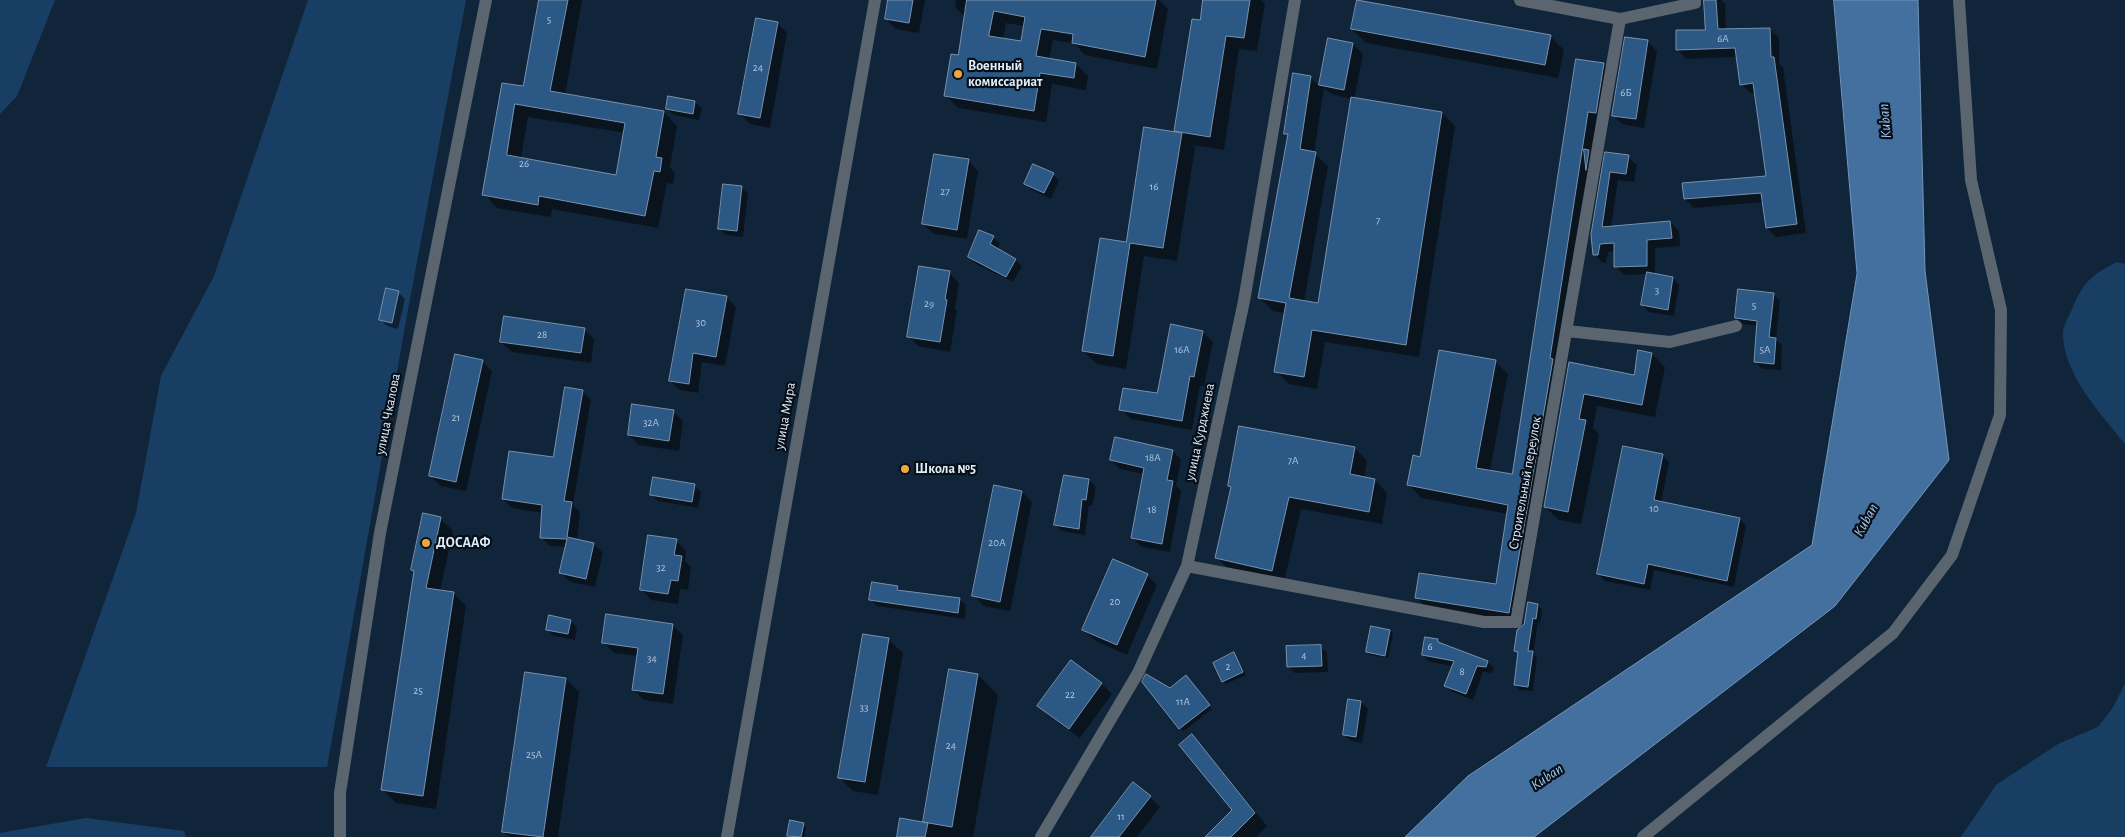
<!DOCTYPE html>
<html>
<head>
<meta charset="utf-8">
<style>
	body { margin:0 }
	canvas { display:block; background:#11253a }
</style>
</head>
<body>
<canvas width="2125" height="837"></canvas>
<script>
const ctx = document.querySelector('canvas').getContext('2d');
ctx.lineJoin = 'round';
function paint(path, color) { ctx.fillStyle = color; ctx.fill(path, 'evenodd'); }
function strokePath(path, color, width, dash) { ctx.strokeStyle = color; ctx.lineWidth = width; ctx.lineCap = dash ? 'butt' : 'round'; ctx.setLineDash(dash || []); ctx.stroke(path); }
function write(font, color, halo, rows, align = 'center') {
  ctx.font = font + ' "Alegreya Sans",sans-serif'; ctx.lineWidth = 4.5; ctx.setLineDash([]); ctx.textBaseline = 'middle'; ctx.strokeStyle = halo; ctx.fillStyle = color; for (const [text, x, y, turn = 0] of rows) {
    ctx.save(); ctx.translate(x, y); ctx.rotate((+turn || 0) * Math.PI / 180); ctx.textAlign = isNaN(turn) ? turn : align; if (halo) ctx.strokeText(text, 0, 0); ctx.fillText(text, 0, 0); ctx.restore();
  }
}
const green = new Path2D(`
	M0,0H55L17,96L0,114Z
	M308,0H466L407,315L327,767H46L136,513L161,376L214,276Z
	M2117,262L2125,264V444C2101,414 2062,373 2063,332C2064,324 2070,314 2073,307C2084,281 2093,274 2117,262Z
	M2125,684V837H1961L1996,785L2058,744L2098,727L2112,709Z
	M86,818L184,831L186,837H0V833Z`);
const water = new Path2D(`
	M1834,0H1918L1925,271L1949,460L1835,606L1534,837H1405L1468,776L1812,545L1857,274Z`);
const shadow = new Path2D(`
	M540,0H582L565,95L664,112L677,126L670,167L675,173L673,184L667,183L658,228L552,209L551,217L497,208L484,194L503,84L524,88ZM528,117L625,133L617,176L521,159Z
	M889,0H925L919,33L896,29L886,19Z
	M956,0H1159L1168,9L1157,69L1085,55L1075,44L1053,40L1049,60L1076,64L1088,76L1086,90L1052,84L1046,122L958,108L946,96L959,56L965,17L955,7ZM1006,23L1025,26L1022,43L1003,40Z
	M1204,0H1261L1265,4L1257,51L1239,49L1224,150L1192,145L1195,148L1177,261L1144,256L1126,369L1097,364L1083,351L1127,243L1178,133L1175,131Z
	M1705,0H1721L1725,4L1726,30L1770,29L1779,38V64L1783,67L1806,233L1776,237L1767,228L1763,202L1694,208L1685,199L1767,177L1756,93H1751L1741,84L1738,57L1686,59L1677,49L1706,31Z
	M777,23L787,33L770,128L750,124L740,114Z
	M1352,29L1550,36L1564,50L1558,78L1366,43Z
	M1626,38L1648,42L1657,51L1644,128L1622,124L1613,115Z
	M1329,39L1353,44L1363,54L1354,99L1442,113L1455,126L1419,357L1325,342L1317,389L1289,384L1276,371L1285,313L1273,311L1260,298L1289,137L1285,133L1310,77L1320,87ZM1324,88L1331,94L1352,99L1319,304L1304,302L1328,166L1314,153Z
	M1578,60L1604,65L1616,77L1522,625L1429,610L1417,598L1497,586L1508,514L1421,498L1409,485L1421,458L1495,361L1508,374L1490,471L1514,476Z
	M695,102L702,109L699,120L674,115L667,109Z
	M1606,154L1628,157L1637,165L1634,182L1618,180L1611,227L1670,222L1679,231L1680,246L1655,248V275L1673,278L1679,285L1674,316L1649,312L1642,305L1647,274L1624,275L1615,266V251L1608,252L1606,263H1603L1594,254Z
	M968,160L978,171L967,239L934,234L923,224Z
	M1053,174L1059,181L1051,199L1032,190L1025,184Z
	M741,187L748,194L743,237L726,235L719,228Z
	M993,237L1000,244L997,250L1016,260L1022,266L1013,282L976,264L969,257Z
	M949,272L959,283L955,309L957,311L950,352L918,346L908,336Z
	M398,292L405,299L398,329L387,326L380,319Z
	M1773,294L1780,301L1776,339L1782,346L1781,370L1762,369L1756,362L1758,326L1743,324L1736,318Z
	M726,297L736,307L725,366L702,362L698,393L680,390L670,381Z
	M584,329L594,339L591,363L512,352L501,342Z
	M1203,332L1213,342L1204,386H1200L1192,430L1131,419L1121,409L1158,395Z
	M1652,354L1665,367L1655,417L1597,406L1593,428L1599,434L1581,524L1559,520L1545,507L1570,363L1635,376Z
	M482,361L492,371L466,491L441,486L430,476Z
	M582,391L591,400L573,505L580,512L577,540L594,544L603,553L595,587L570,582L561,573L566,547L550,546L541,537L543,513L512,508L503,499L554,458Z
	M673,411L683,421L679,451L639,445L629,435Z
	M1355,448L1367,461L1364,478L1375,480L1387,493L1382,524L1301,509L1284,582L1229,570L1217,557L1232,488L1230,486Z
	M1173,451L1181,460L1176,485L1181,491L1170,552L1141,547L1133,538L1144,474L1120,469L1111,460Z
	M1662,455L1669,462L1661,503L1740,519L1746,526L1734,587L1654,570L1650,590L1605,581L1598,574Z
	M1065,476L1089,480L1096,487L1092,506L1089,505L1085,535L1062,531L1055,524Z
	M694,485L701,492L698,508L658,501L651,494Z
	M1022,492L1032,502L1010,611L984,606L974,596Z
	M440,518L453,531L440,591L453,593L466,606L436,809L396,803L383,790L415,573L412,570Z
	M676,540L686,551L685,561L691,567L688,590L680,589L678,604L651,600L641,589Z
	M1147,575L1157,585L1127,655L1094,640L1084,630Z
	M897,587L902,591L960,599L966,606L965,619L877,606L871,600Z
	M1538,605L1542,610L1540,623L1538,622L1533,654L1537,657L1533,691L1520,690L1515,685L1519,654L1515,650L1525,624Z
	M571,621L577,628L575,640L554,636L547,629Z
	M672,625L683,635L673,704L644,700L634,690L638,656L614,653L603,642Z
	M1372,628L1390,631L1393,634L1388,658L1370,655L1367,652Z
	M864,635L889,640L903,653L878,795L853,791L839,777Z
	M1437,640L1442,645L1487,662L1494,668L1492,673L1483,672L1473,700L1453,692L1446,686L1453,666L1430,662L1423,655Z
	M1320,646L1327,653L1328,672L1295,673L1288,667Z
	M1234,654L1246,675L1226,684L1223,681Z
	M1071,662L1102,684L1112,694L1080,738L1049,716L1039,706Z
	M950,670L978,675L998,695L973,837H898L927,825L924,822Z
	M566,679L579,692L558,837H509L503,832Z
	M1190,681L1212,709L1184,731L1180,728L1171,690Z
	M1349,700L1361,702L1368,709L1362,743L1351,741L1344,735Z
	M1191,736L1204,749L1267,826L1256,837H1207L1234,810Z
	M1150,797L1160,807L1137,837H1092Z
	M803,824L806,827L804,837H790L788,835Z`);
const building = new Path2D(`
	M539,0H568L550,91L664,111L656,157L662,158L660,172L654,171L645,216L539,196L538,205L482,195L502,83L523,86ZM515,104L625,123L616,175L507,155Z
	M888,0H913L909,23L885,19Z
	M967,0H1156L1145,57L1072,43L1073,34L1041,29L1036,56L1076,63L1074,78L1040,73L1034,111L944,96L951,54L958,55ZM994,11L1025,17L1021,41L989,36Z
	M1203,0H1250L1244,38L1226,36L1210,137L1174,131L1192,19L1200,20Z
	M1357,0L1551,35L1545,65L1351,29Z
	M1704,0H1716L1718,29L1770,28L1771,57H1774L1797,224L1766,228L1761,193L1684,199L1682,183L1766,176L1753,83L1740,85L1735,48L1676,50V30H1705Z
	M756,18L778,22L760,118L738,114Z
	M1625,37L1648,40L1636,119L1612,116Z
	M1328,38L1353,43L1344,90L1319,85Z
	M1576,59L1604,63L1596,113L1588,112L1550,358L1553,359L1509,613L1415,598L1419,573L1496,584L1508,505L1407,485L1413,455L1420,457L1439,350L1496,360L1476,468L1512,474Z
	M1293,73L1311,76L1300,149L1316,152L1289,298L1318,303L1351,97L1442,112L1406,345L1312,330L1304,377L1274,372L1286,303L1258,298L1288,134H1284Z
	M668,96L695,101L693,114L666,109Z
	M1144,127L1182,133L1163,248L1130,243L1113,356L1082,351L1100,238L1126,242Z
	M1584,149L1589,150L1586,170Z
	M1605,152L1629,155L1626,174L1610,172L1602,227L1670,221L1672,238L1647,240V266L1614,267V243L1600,244L1598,255H1593L1591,235Z
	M934,154L969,159L957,230L922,224Z
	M1033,164L1054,173L1044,193L1024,184Z
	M723,184L742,186L737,231L718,229Z
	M979,230L994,236L990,244L1016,259L1006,277L968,257Z
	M919,266L950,271L945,299L947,300L940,342L907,337Z
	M1647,272L1673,277L1668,310L1641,305Z
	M386,288L399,291L392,323L379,320Z
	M686,289L727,296L716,357L693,353L689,384L669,381Z
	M1738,289L1774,293L1769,337L1776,338L1774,364L1754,362L1757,321L1735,318Z
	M504,316L585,328L581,353L500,342Z
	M1171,324L1203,331L1194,377L1190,376L1182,421L1119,410L1123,388L1157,393Z
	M1638,350L1652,353L1642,405L1584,394L1579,419L1586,420L1568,512L1544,507L1569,362L1634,375Z
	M455,354L483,360L456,482L429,476Z
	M565,387L583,390L564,501L572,502L567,537L594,543L586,579L559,573L567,539L540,538L542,505L502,499L509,451L553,457Z
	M632,404L674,410L669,441L628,435Z
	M1239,426L1355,447L1350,474L1375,479L1369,512L1289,497L1272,571L1215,558L1231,487L1228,486Z
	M1115,437L1173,450L1167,480L1173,481L1162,544L1131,538L1144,468L1110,460Z
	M1623,446L1663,454L1654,500L1740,518L1727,581L1648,564L1644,584L1597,574Z
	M1064,475L1089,479L1086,500L1082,499L1079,529L1054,525Z
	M653,477L695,484L692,502L650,495Z
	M994,485L1022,491L1000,602L972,596Z
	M423,513L441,517L426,588L454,592L423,796L381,790L414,571L411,570Z
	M648,535L677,539L674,555L682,556L678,581L671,580L668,594L640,590Z
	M1113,559L1148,574L1117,645L1082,630Z
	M872,582L898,586L897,590L960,598L958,613L869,600Z
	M1528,602L1538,604L1536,619L1533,618L1528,651H1533L1528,687L1514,685L1518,652L1514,651L1517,630L1524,624Z
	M606,614L673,624L663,694L632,690L638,648L602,643Z
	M549,615L571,620L568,634L546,630Z
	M1371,626L1390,630L1385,656L1366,652Z
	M863,634L889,638L865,782L838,778Z
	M1425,637L1438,639V642L1488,661L1486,667L1477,666L1466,694L1444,686L1454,661L1422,655Z
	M1321,645L1322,666L1287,667L1286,646Z
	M1234,652L1243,672L1222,682L1213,663Z
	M1071,660L1102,683L1069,729L1037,706Z
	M949,669L978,674L952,827L923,822Z
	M525,672L566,678L543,837L502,832Z
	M1146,674L1170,688L1186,675L1210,705L1179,729L1142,682Z
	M1348,699L1361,701L1356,737L1343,735Z
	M1192,734L1255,813L1231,837H1205L1232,810L1179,745Z
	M1133,782L1151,796L1119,837H1091Z
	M900,818L928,823L925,837H897Z
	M790,820L804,823L801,837L787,836Z`);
const minor = new Path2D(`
	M1520,0L1620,19L1695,3V0
	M1567,331L1670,342L1736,326
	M1187,566L1484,622H1516L1620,19
	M340,837V793L380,533L486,0
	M727,837L875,0
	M1041,837L1138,673L1187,566L1244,301L1295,0
	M1643,837L1893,633L1952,555L2000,415L2001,310L1971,180L1959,0`);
const markers = [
	[958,74,5,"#f0a63f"],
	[905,469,5,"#f0a63f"],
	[426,543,5,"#f0a63f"]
];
const numberNames = [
	["5",549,20],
	["6А",1723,39],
	["24",758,68],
	["6Б",1626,93],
	["26",524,164],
	["16",1154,187],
	["27",945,192],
	["7",1378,221],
	["3",1657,291],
	["29",929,304],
	["5",1754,306],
	["30",701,323],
	["28",542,335],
	["16А",1182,350],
	["5А",1765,350],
	["21",456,418],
	["32А",651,423],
	["18А",1153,458],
	["7А",1293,461],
	["10",1654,509],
	["18",1152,510],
	["20А",997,543],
	["32",661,568],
	["20",1115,602],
	["6",1430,647],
	["4",1304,656],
	["34",652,659],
	["2",1228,667],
	["8",1462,672],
	["25",418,691],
	["22",1070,695],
	["11А",1183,702],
	["33",864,708],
	["24",951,746],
	["25А",534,755],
	["11",1121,817]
];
const poiNames = [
	["Военный",968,66],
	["комиссариат",968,82],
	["Школа №5",915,469],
	["ДОСААФ",436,543]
];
const streetNames = [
	["улица Чкалова",388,414,-79],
	["улица Мира",785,416,-80],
	["улица Курджиева",1200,432,-78],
	["Строительный переулок",1525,483,-80]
];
const waterNames = [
	["Kuban",1885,121,-95],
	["Kuban",1866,520,-61],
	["Kuban",1547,777,-34]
];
paint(green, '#193e64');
paint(water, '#4470a0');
strokePath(water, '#7396bb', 1);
paint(shadow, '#0007');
paint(building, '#2c5886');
strokePath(building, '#7990aa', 1);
strokePath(minor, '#5b6570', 12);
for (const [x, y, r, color] of markers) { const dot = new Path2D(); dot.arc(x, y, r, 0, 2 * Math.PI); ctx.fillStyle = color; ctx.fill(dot); strokePath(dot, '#060e17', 2); }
write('11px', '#b3c8de', null, numberNames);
write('bold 14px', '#e0edfb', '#060e17', poiNames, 'left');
write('14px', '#e0edfb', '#060e17', streetNames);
write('italic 15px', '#a2c8f2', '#060e17', waterNames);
</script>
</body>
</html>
